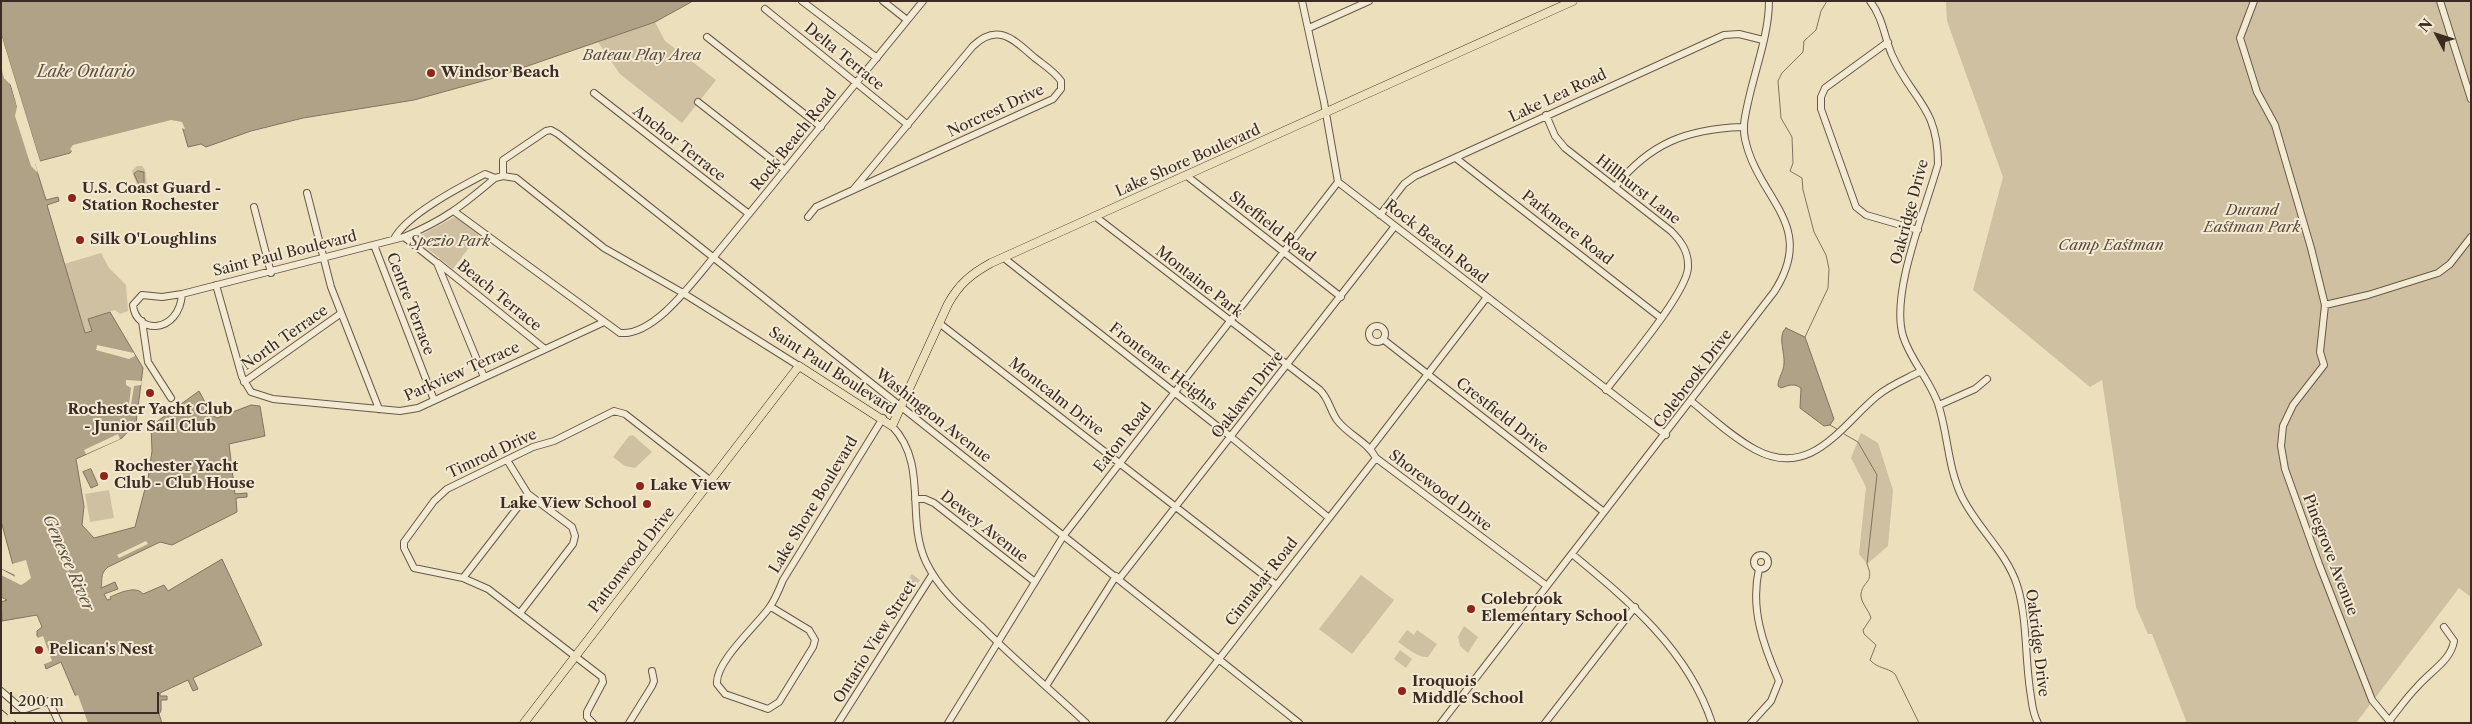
<!DOCTYPE html>
<html>
<head>
<meta charset="utf-8">
<style>
	body { margin:0 }
	#map { position:relative; width:2472px; height:724px; overflow:hidden; background:#ecdfbb; font-family:"Libre Caslon Text",serif }
	canvas { display:block }
	.frame { position:absolute; inset:0; border:2px solid #3c2b23; pointer-events:none }
	.north { position:absolute; left:2412px; top:10px; width:50px; height:50px; -webkit-text-stroke:4px #f3ead3; paint-order:stroke; rotate:310deg; font-size:14px; font-weight:700; line-height:20px; text-align:center; color:#3c2b23 }
	.north::after { content:''; display:block; margin:auto; width:18px; height:22px; background:#3c2b23; clip-path:polygon(50% 0,100% 100%,50% 72%,0 100%) }
	.scale { position:absolute; left:10px; top:692px; width:149px; height:22px; box-sizing:border-box; border:2px solid #3c2b23; border-top:0; padding-left:6px; font-size:15px; line-height:18px; white-space:nowrap; color:#3c2b23; -webkit-text-stroke:4px #f3ead3; paint-order:stroke }
</style>
</head>
<body>
<div id="map">
<canvas width="2472" height="724"></canvas>
<div class="frame"></div>
<div class="north">N</div>
<div class="scale">200 m</div>
</div>
<script>
const ctx = document.querySelector('canvas').getContext('2d');
ctx.lineJoin = 'round';
function paint(path, color) { ctx.fillStyle = color; ctx.fill(path, 'evenodd'); }
function strokePath(path, color, width, dash) { ctx.strokeStyle = color; ctx.lineWidth = width; ctx.lineCap = dash ? 'butt' : 'round'; ctx.setLineDash(dash || []); ctx.stroke(path); }
function write(font, color, halo, rows, align = 'center') {
  ctx.font = font + ' "Libre Caslon Text",serif'; ctx.lineWidth = 4; ctx.setLineDash([]); ctx.textBaseline = 'middle'; ctx.strokeStyle = halo; ctx.fillStyle = color; for (const [text, x, y, turn = 0] of rows) {
    ctx.save(); ctx.translate(x, y); ctx.rotate((+turn || 0) * Math.PI / 180); ctx.textAlign = isNaN(turn) ? turn : align; if (halo) ctx.strokeText(text, 0, 0); ctx.fillText(text, 0, 0); ctx.restore();
  }
}
const green = new Path2D(`
	M1946,1H2471V597L2459,588L2356,723H2187L2152,634H2148L2136,607L2102,380L2090,387L1973,290L2003,177L1947,21Z
	M655,22L665,41L716,80L682,123L620,74L598,42Z
	M137,166H142L145,170L148,192L145,194L140,193L132,171Z
	M455,217L480,233L453,269L417,240L419,236Z
	M101,253L109,268L126,285L128,311L120,314L115,310L88,319L92,331L85,334L64,264Z
	M1861,433L1878,443L1893,490L1888,546L1867,564L1859,554L1866,487L1851,458Z
	M633,435L652,452L635,468L625,466L613,457L629,436Z
	M109,490L114,518L90,522L85,494Z
	M912,574L920,580L912,591L904,585Z
	M1361,575L1394,600L1352,654L1319,629Z
	M1464,626L1478,637L1468,653L1460,646L1458,637Z
	M1407,630L1414,635L1417,630L1437,644L1428,657C1418,658 1407,648 1398,642Z
	M1400,650L1412,659L1406,668L1394,659Z`);
const water = new Path2D(`
	M1,1H693L655,22L490,79L414,100L303,118L251,131L206,147L201,144L188,147L182,126L168,123L74,148L70,153L40,161L1,34Z
	M1,55L46,200L58,197L59,201L47,205L85,333L92,331L88,319L110,312L143,368L136,423L122,438L76,459L84,506L82,525L94,538L135,527L146,485L139,484L138,482L148,479L152,451L151,426L199,391L212,415L217,418L251,405L260,406L265,436L229,444L235,494L247,493V497L236,498L237,512L172,545L160,542L108,567C99,574 103,581 101,588L115,582L118,589L104,594L107,600L111,599L110,597C119,593 136,585 143,594L164,585L168,591L222,559L262,645L193,678L198,689L193,691L188,680L160,693V696H167V700H161V711L159,714L162,723H87L61,662L46,669L37,636V631L42,627L37,615L2,621L1,602L7,600L1,597V569L16,576L1,521Z
	M138,171L144,172V186L140,187L134,174Z
	M1786,328L1805,337L1834,419L1830,425L1824,426L1800,408L1801,388C1794,383 1789,385 1781,388L1778,386C1778,377 1784,372 1784,363C1785,353 1777,335 1786,328Z
	M91,469L98,485L91,488L83,472Z`);
const pier = new Path2D(`
	M1,34L40,161L38,162L1,43Z
	M1,52L37,162L35,163L38,173L31,166L15,116L17,107L11,85L4,78L1,67Z
	M171,120L182,122L185,129L168,125L73,152L70,149L73,145Z
	M97,345L134,353L135,356L129,359L96,350Z
	M126,380L142,381L141,385L134,386L131,405L129,404L131,388L126,385Z
	M118,434L120,439L86,454L84,450Z
	M146,541L148,544L119,558L117,555Z
	M26,560L31,578L26,582L21,585L1,575V569L15,577L12,564Z
	M37,636L38,638L43,636L52,661L42,665L35,637Z
	M78,695L88,723H84L73,697Z`);
const stream = new Path2D(`
	M1805,337L1828,288L1829,269L1826,255L1814,232L1803,190L1802,178L1790,171L1793,163L1792,137L1781,118L1778,81L1782,73L1803,52L1804,41L1816,30L1821,11L1827,1
	M1830,425L1837,429
	M1844,434L1858,442L1877,475L1867,564C1875,583 1863,580 1861,594C1860,602 1869,610 1871,618L1863,630L1864,634L1876,645L1870,660C1878,669 1887,667 1895,674L1919,723`);
const minor = new Path2D(`
	M802,1L877,58
	M883,1L907,20
	M1302,1L1324,102L1338,182L1666,435
	M1870,1C1883,18 1884,36 1892,55C1912,100 1938,106 1938,164C1926,208 1890,293 1903,336C1911,362 1932,382 1939,407C1948,436 1948,467 1961,495C1976,527 2006,551 2017,585C2027,616 2025,656 2030,690C2032,701 2032,713 2038,723
	M2254,1L2240,38L2257,92L2275,125L2311,248L2325,305L2320,352L2324,365L2293,405L2283,426L2281,446L2285,469L2319,564L2372,700L2391,723
	M2440,1L2471,99
	M765,9L908,125
	M1309,28L1369,1
	M707,37L821,127
	M1888,42L1825,88L1821,97V109L1856,207L1866,215L1918,230
	M594,93L749,214
	M698,102L785,170
	M1546,115L1555,136L1565,148L1671,231C1681,241 1689,252 1688,268C1686,294 1625,365 1606,390
	M1457,159L1661,318
	M503,176V160L546,131L551,130L558,134L1299,723
	M1187,176L1341,297
	M1615,187C1650,143 1687,129 1742,127
	M307,193L331,287L379,409
	M254,207L271,273
	M455,212L620,333C654,336 692,283 713,258L923,1
	M1380,215L1404,184L1415,176L1724,35L1739,34L1763,40
	M808,217L816,207L853,190L973,46C998,22 1014,40 1035,58C1044,65 1055,72 1061,81V89L1053,99L853,190
	M1096,217L1320,390C1329,399 1330,410 1337,420C1348,435 1367,441 1376,458L1547,586
	M404,237L437,263L484,377
	M394,239C406,215 460,187 485,174L495,178
	M374,245L434,400
	M1004,258L1231,437L1329,518
	M438,263L545,349
	M216,285L242,377L251,392L273,399L400,411L418,408L604,322
	M182,294C179,334 136,335 133,305L142,295L162,297L182,294L404,237C444,220 462,206 495,178L503,176L516,178L604,248L683,293L799,366
	M2325,305L2368,295L2438,273L2450,264L2471,237
	M142,321L148,362L171,398
	M939,323L1275,584
	M1369 334a8 8 0 1 1 16 0a8 8 0 1 1-16 0Z
	M1384,340L1604,512
	M244,382L340,314
	M1691,401C1712,418 1732,437 1756,450C1811,479 1841,426 1877,396C1890,385 1906,379 1921,371
	M1939,405L1975,389L1987,379
	M892,426C929,465 905,517 926,562C939,589 961,608 983,628C1016,661 1052,691 1086,723
	M1371,448L1487,297
	M507,460L528,494L572,527L575,536L573,544L520,613
	M915,499H925L934,503L1035,582
	M1572,554C1629,601 1688,650 1712,723
	M1754 562a7 7 0 1 1 14 0a7 7 0 1 1-14 0Z
	M463,578L528,494
	M1119,579L1395,226
	M771,607L809,630L815,640L813,647L779,702L768,709L725,694L717,684C715,662 756,626 769,608C775,600 779,590 783,580L883,418
	M1046,686L1116,576
	M1,691L23,710L49,701L59,723
	M2389,721C2398,710 2407,697 2417,687C2429,672 2451,661 2454,641L2444,627
	M593,723L587,717V712L603,682L602,677L488,589L463,578L414,568L404,548V542L434,501L447,489L533,447L554,441L614,411L625,414L711,481
	M629,723L652,686L654,681L652,671
	M838,723L932,575
	M948,723L1064,535L1338,182
	M1169,723L1376,458
	M1441,723L1774,292C1818,224 1758,200 1745,139C1742,125 1746,112 1749,98C1756,67 1769,33 1769,1
	M1545,723L1635,607
	M1751,723L1771,701L1779,681C1763,645 1750,608 1759,569`);
const major = new Path2D(`
	M524,723L799,366L892,426L948,304C959,284 971,274 991,263L1573,1`);
const rail = new Path2D(`
	M1,709L17,723`);
const markers = [
	[431,73,5,"#8f2418"],
	[72,198,5,"#8f2418"],
	[80,240,5,"#8f2418"],
	[150,393,5,"#8f2418"],
	[104,476,5,"#8f2418"],
	[640,486,5,"#8f2418"],
	[647,504,5,"#8f2418"],
	[1471,609,5,"#8f2418"],
	[39,650,5,"#8f2418"],
	[1402,691,5,"#8f2418"]
];
const parkNames = [
	["Bateau Play Area",642,56],
	["Durand",2252,211],
	["Eastman Park",2252,228],
	["Spezio Park",450,242],
	["Camp Eastman",2111,246]
];
const streetNames = [
	["Delta Terrace",844,57,39],
	["Lake Lea Road",1558,96,-25],
	["Norcrest Drive",996,111,-25],
	["Rock Beach Road",794,140,-51],
	["Anchor Terrace",679,144,38],
	["Lake Shore Boulevard",1188,161,-24],
	["Hillhurst Lane",1638,190,38],
	["Oakridge Drive",1910,212,-75],
	["Sheffield Road",1272,227,38],
	["Parkmere Road",1567,228,38],
	["Rock Beach Road",1436,242,38],
	["Saint Paul Boulevard",285,254,-14],
	["Montaine Park",1199,282,38],
	["Beach Terrace",499,296,39],
	["Centre Terrace",410,304,69],
	["North Terrace",285,338,-35],
	["Frontenac Heights",1163,367,38],
	["Saint Paul Boulevard",832,371,33],
	["Parkview Terrace",462,372,-24],
	["Colebrook Drive",1693,379,-53],
	["Oaklawn Drive",1248,395,-52],
	["Montcalm Drive",1056,397,38],
	["Washington Avenue",933,416,38],
	["Crestfield Drive",1502,416,38],
	["Eaton Road",1123,438,-52],
	["Timrod Drive",492,454,-25],
	["Shorewood Drive",1440,491,37],
	["Lake Shore Boulevard",814,505,-59],
	["Dewey Avenue",984,527,38],
	["Pinegrove Avenue",2330,555,69],
	["Pattonwood Drive",632,560,-52],
	["Cinnabar Road",1262,582,-52],
	["Ontario View Street",875,642,-58],
	["Oakridge Drive",2037,643,83]
];
const poiNames = [
	["Windsor Beach",441,73],
	["U.S. Coast Guard -",82,189],
	["Station Rochester",82,206],
	["Silk O'Loughlins",90,240],
	["Rochester Yacht Club",150,410,"center"],
	["- Junior Sail Club",150,427,"center"],
	["Rochester Yacht",114,467],
	["Club - Club House",114,484],
	["Lake View",650,486],
	["Lake View School",637,504,"right"],
	["Colebrook",1481,600],
	["Elementary School",1481,617],
	["Pelican's Nest",49,650],
	["Iroquois",1412,682],
	["Middle School",1412,699]
];
const waterNames = [
	["Lake Ontario",86,72],
	["Genesee River",68,563,66]
];
paint(green, '#cec0a1');
paint(water, '#b0a287');
strokePath(water, '#82725f', 1);
paint(pier, '#ecdfbb');
strokePath(stream, '#82725f', 1);
strokePath(minor, '#685849', 8);
strokePath(major, '#3c2b23', 9);
strokePath(minor, '#f3ead3', 6);
strokePath(major, '#ecdfbb', 8);
strokePath(rail, '#3c2b23', 1, [9, 9]);
for (const [x, y, r, color] of markers) { const dot = new Path2D(); dot.arc(x, y, r, 0, 2 * Math.PI); ctx.fillStyle = color; ctx.fill(dot); strokePath(dot, '#f3ead3', 2); }
write('italic 15px', '#59493c', '#f3ead3', parkNames);
write('15px', '#3c2b23', '#f3ead3', streetNames);
write('bold 15px', '#3c2b23', '#f3ead3', poiNames, 'left');
write('italic 16px', '#5f4f41', '#f3ead3', waterNames);
</script>
</body>
</html>
